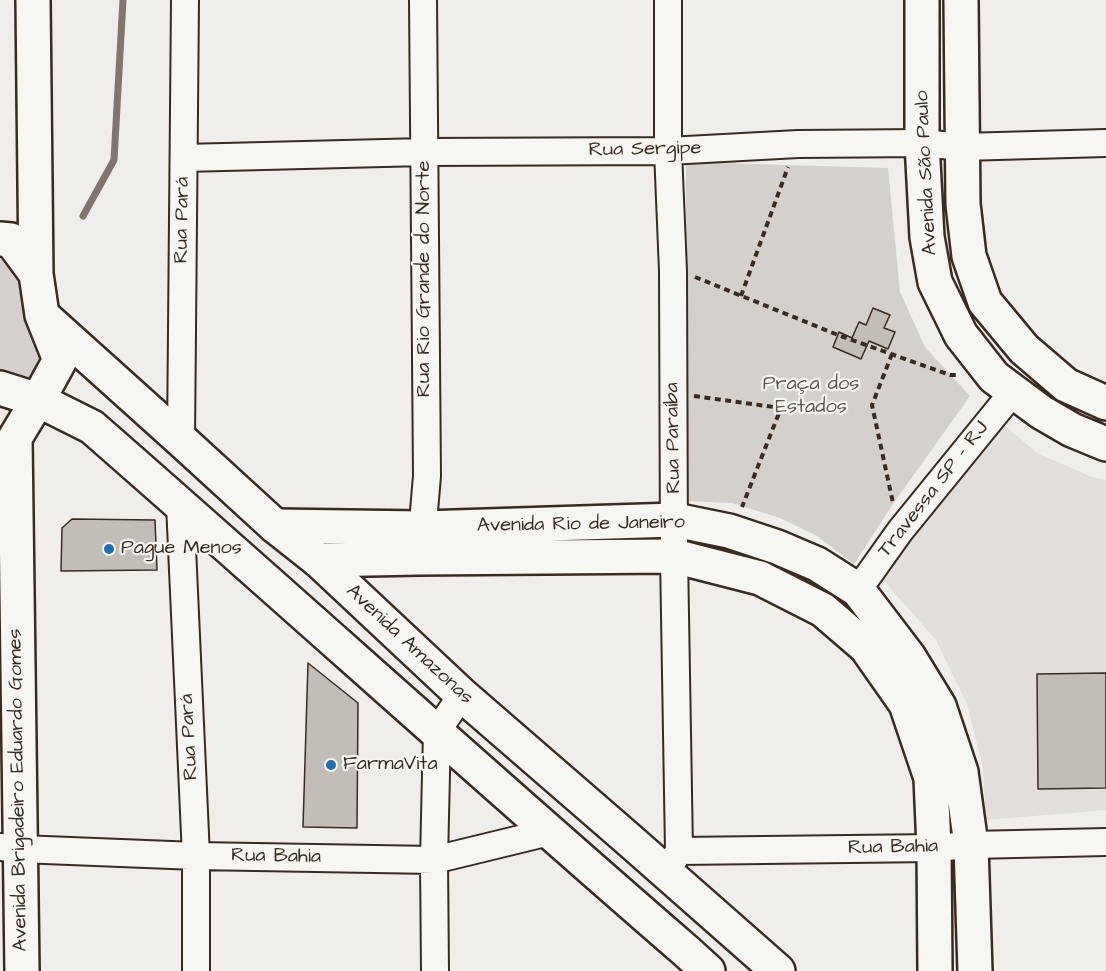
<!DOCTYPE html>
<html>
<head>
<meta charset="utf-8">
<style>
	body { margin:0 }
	canvas { display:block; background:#efeeea }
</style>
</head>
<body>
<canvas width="1106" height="971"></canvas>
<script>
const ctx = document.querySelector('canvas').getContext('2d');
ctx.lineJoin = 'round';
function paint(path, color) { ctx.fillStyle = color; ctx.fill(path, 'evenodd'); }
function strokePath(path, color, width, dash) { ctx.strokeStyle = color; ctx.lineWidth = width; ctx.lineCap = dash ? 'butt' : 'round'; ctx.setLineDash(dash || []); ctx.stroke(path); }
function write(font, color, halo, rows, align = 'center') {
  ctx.font = font + ' "Architects Daughter",sans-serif'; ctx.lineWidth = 4.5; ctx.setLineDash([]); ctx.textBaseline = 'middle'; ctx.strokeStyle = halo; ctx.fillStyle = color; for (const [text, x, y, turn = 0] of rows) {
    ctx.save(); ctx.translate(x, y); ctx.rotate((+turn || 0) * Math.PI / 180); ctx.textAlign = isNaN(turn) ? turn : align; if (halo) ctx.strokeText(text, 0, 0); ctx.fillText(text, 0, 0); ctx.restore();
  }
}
const built = new Path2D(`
	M997,419L1037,453L1092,477L1106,480V810L986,820L983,768L967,704L936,640L883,580Z`);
const green = new Path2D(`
	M686,162L888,168L900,292L925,347L970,396L893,504L854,564L817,536L780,518L732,503L685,501Z
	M0,250L17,260L50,344L39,385L0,378Z`);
const stream = new Path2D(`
	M83,216L114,160L123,0`);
const building = new Path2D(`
	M873,308L890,315L884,328L895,332L888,349L869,341L861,359L833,347L839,332L852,338L859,322L866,325Z
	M72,519L155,520L157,570L61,571L62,528Z
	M308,663L358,703L357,828L303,827Z
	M1106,673V788L1038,789L1037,674Z`);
const path = new Path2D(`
	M695,277L838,335L950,375H957
	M741,296L788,167
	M892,354L872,405L893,503
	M694,396L781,408L742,507`);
const street = new Path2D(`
	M184,158L424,152L668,151L798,144L922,143L962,147L1106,143
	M181,440L185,0
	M180,504L196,856V971
	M421,546L427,476L423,0
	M858,590L900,531L1013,392
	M0,847L20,849L196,856L434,860L549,832
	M679,851L934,848L971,845L1106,842
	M666,872L679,851L674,556L673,271L668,151V0
	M435,971L434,860L437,731L462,695`);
const secondary = new Path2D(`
	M922,0V143L927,237L935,282L961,335L994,377L1041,412L1072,430L1106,444
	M961,0L963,204L969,256L985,302L1024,349L1066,385L1106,403
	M275,526L423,528L675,520L729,531L777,547L817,564L858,590L909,657L939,706L961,772L971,845L975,971
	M318,560L419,558L674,556L760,578L823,610L866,647L906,704L931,778L934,848L935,971
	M22,971L15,438L38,400`);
const primary = new Path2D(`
	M33,0L36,274L42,315L60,360L38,400
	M0,239L11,240L36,274
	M42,315L181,440L275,526L318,560L462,695L627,838L778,971
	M0,388L38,400L92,427C291,601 486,778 686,951L708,971`);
const markers = [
	[109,549,6,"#1f6fb2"],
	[331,765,6,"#1f6fb2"]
];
const streetNames = [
	["Rua Sergipe",645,150,-1],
	["Avenida São Paulo",927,173,-93],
	["Rua Pará",183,220,-89],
	["Rua Rio Grande do Norte",425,279,-90],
	["Rua Paraíba",674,438,-91],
	["Travessa SP - RJ",934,490,-52],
	["Avenida Rio de Janeiro",581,525,-1],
	["Avenida Amazonas",409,645,43],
	["Rua Pará",190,737,-93],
	["Avenida Brigadeiro Eduardo Gomes",19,790,-91],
	["Rua Bahia",893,848,-1],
	["Rua Bahia",276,857,1]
];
const parkNames = [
	["Praça dos",811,385],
	["Estados",811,408]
];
const poiNames = [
	["Pague Menos",121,549],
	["FarmaVita",343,765]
];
paint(built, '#e2dfdb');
paint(green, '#d4d1cc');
strokePath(stream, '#81766d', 7);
paint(building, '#c2bdb7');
strokePath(building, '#3b2a1e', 1.5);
strokePath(street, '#3b2a1e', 30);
strokePath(secondary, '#3b2a1e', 38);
strokePath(primary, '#3b2a1e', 38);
strokePath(path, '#3b2a1e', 4, [6, 4.5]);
strokePath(street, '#f6f6f2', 26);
strokePath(secondary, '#f6f6f2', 33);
strokePath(primary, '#f6f6f2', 33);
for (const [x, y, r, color] of markers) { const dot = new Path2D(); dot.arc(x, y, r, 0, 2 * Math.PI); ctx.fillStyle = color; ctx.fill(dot); strokePath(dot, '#f6f6f2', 2); }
write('20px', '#3b2a1e', '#f6f6f2', streetNames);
write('20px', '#61544a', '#f6f6f2', parkNames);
write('20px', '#3b2a1e', '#f6f6f2', poiNames, 'left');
</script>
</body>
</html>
